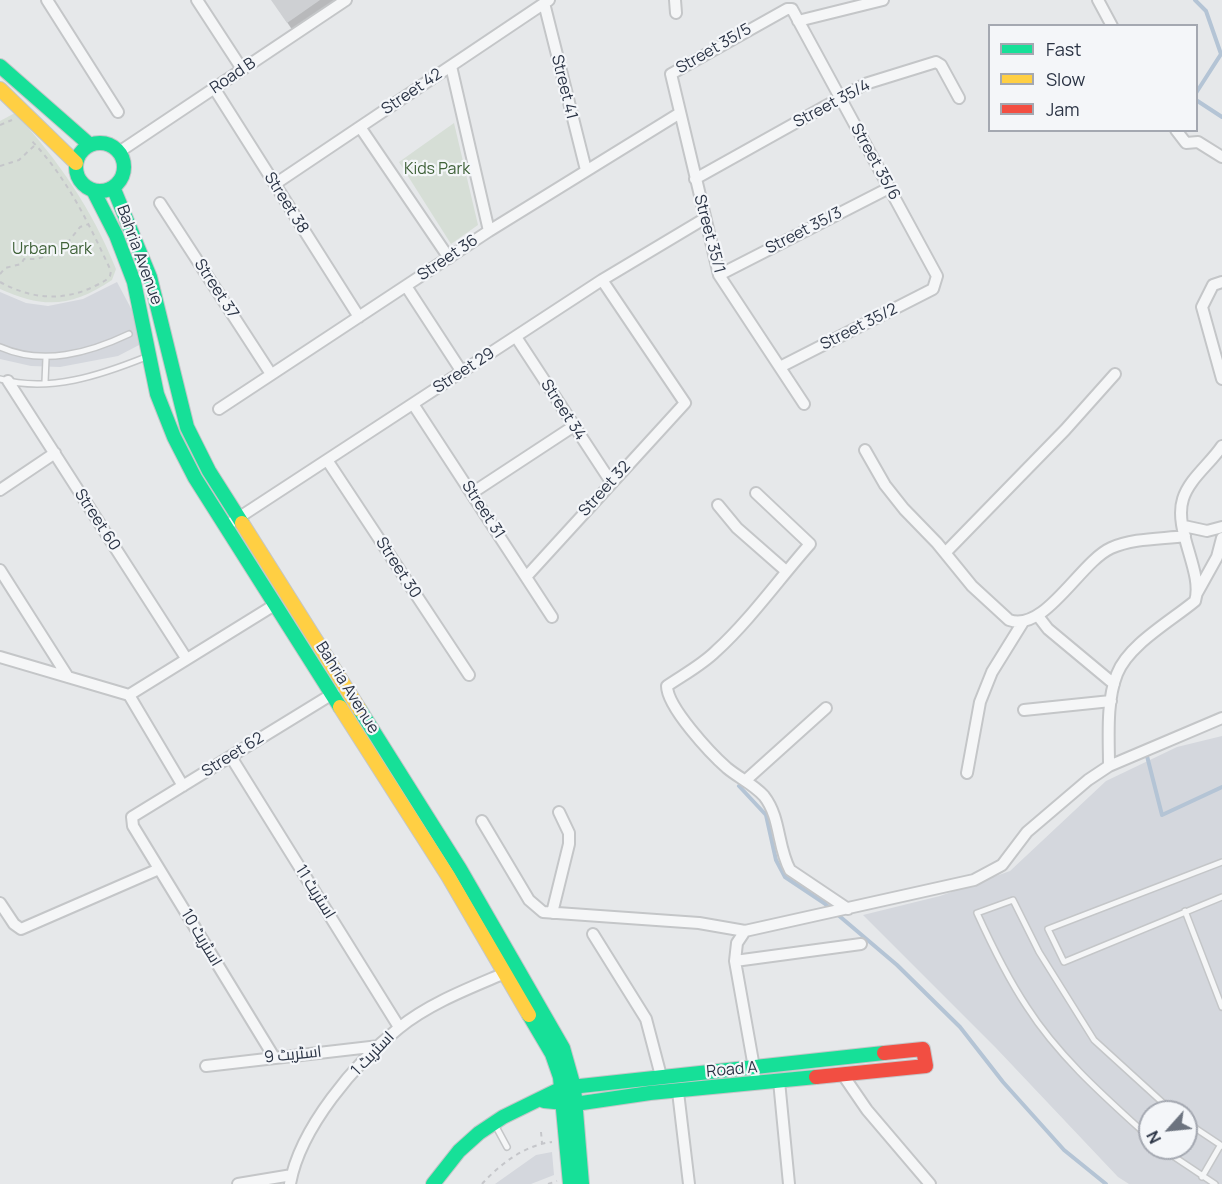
<!DOCTYPE html>
<html>
<head>
<meta charset="utf-8">
<style>
	body { margin:0 }
	#map { position:relative; width:1222px; height:1184px; overflow:hidden; background:#e6e8ea; font-family:Manrope,sans-serif }
	canvas { display:block }
	.legend { position:absolute; left:988px; top:24px; width:210px; height:108px; box-sizing:border-box; background:#f4f6f9; border:2px solid #a4a8b1; margin:0; padding:8px 10px; list-style:none; font-size:18px; color:#2b3445 }
	.legend li { display:flex; align-items:center; gap:12px; height:30px }
	.legend b { width:30px; border:2px solid #a4a8b1 }
	.north { position:absolute; left:1138px; top:1100px; width:60px; height:60px; box-sizing:border-box; background:#f4f6f9; border:2px solid #a4a8b1; border-radius:50%; rotate:243deg; font-size:16px; font-weight:700; line-height:24px; text-align:center; color:#2b3445 }
	.north::after { content:''; display:block; margin:auto; width:21px; height:27px; background:#6c737f; clip-path:polygon(50% 0,100% 100%,50% 72%,0 100%) }
</style>
</head>
<body>
<div id="map">
<canvas width="1222" height="1184"></canvas>
<ul class="legend">
<li><b style="height:8px;background:#16e098"></b>Fast</li>
<li><b style="height:8px;background:#ffcf43"></b>Slow</li>
<li><b style="height:8px;background:#f24e42"></b>Jam</li>
</ul>
<div class="north">N</div>
</div>
<script>
const ctx = document.querySelector('canvas').getContext('2d');
ctx.lineJoin = 'round';
function paint(path, color) { ctx.fillStyle = color; ctx.fill(path, 'evenodd'); }
function strokePath(path, color, width, dash) { ctx.strokeStyle = color; ctx.lineWidth = width; ctx.lineCap = dash ? 'butt' : 'round'; ctx.setLineDash(dash || []); ctx.stroke(path); }
function write(font, color, halo, rows, align = 'center') {
  ctx.font = font + ' Manrope,Cairo,sans-serif'; ctx.lineWidth = 4.5; ctx.setLineDash([]); ctx.textBaseline = 'middle'; ctx.strokeStyle = halo; ctx.fillStyle = color; for (const [text, x, y, turn = 0] of rows) {
    ctx.save(); ctx.translate(x, y); ctx.rotate((+turn || 0) * Math.PI / 180); ctx.textAlign = isNaN(turn) ? turn : align; if (halo) ctx.strokeText(text, 0, 0); ctx.fillText(text, 0, 0); ctx.restore();
  }
}
const built = new Path2D(`
	M117,282L134,314L143,343L118,356L60,367L31,366L0,359V292L26,303L48,306L83,299Z
	M1222,736V1184H1129L1118,1177L996,1048L863,915L940,896L1010,871L1106,781L1177,747ZM1150,1112H1186V1148H1150Z
	M552,1152L554,1175L531,1184H495L536,1155Z`);
const green = new Path2D(`
	M15,113C59,161 92,209 116,269L112,280C72,307 44,309 0,289V121Z
	M454,123L478,225L451,244L399,162Z`);
const shadow = new Path2D(`
	M272,0H339L293,31Z`);
const stream = new Path2D(`
	M1195,0L1206,11L1221,54L1196,93
	M1196,100L1222,117
	M1147,756L1162,815L1222,787
	M739,786L766,815L776,860L785,877L824,903L897,965L960,1027L1003,1082L1064,1150L1106,1184`);
const building = new Path2D(`
	M271,0H320L287,23Z`);
const path = new Path2D(`
	M0,125L12,120
	M0,166L19,160L35,145
	M0,274L5,268L21,264L24,259H36L57,253L62,242H68L80,227L89,224
	M0,282C31,299 63,302 95,286C101,283 106,281 110,276L111,271C89,224 67,177 30,139
	M541,1132L542,1143
	M482,1184C500,1164 525,1145 552,1142
	M548,1184L557,1181`);
const lane = new Path2D(`
	M0,347C43,366 89,353 129,334
	M0,379C49,393 101,375 146,357
	M45,382L46,358
	M1222,862L1048,929L1064,962L1222,897
	M1185,911L1222,1007
	M1186,1122L1222,1146
	M494,1123L507,1147
	M1150,1138C1106,1098 1059,1057 1027,1007C1007,977 992,946 977,913L1013,900L1039,952L1094,1040L1173,1112
	M1161,1148L1215,1184
	M1202,1177L1220,1146`);
const street = new Path2D(`
	M47,0L118,112
	M197,0L242,69
	M675,0L676,13
	M1098,0L1112,26
	M544,3L586,170
	M798,21L883,0
	M451,66L489,231
	M214,88L359,317
	M360,127L449,258
	M1176,130L1186,143L1198,142L1222,157
	M119,152L346,0
	M695,179L865,84L936,62L941,65L959,98
	M275,184L549,0
	M160,203L271,374
	M719,275L889,188
	M1222,282L1213,285L1202,307L1222,379
	M406,286L462,372
	M516,337L611,482
	M780,367L933,289L937,276L792,9H787L671,74L719,275L804,404
	M8,381L186,658
	M413,404L552,617
	M219,409L489,231L680,113
	M865,450L885,485L904,509L937,543L972,586L1009,620C1045,633 1080,562 1111,548C1133,538 1162,539 1185,536
	M327,460L469,675
	M0,490L55,453
	M472,493L574,426
	M756,493L810,544C779,579 750,620 716,651C702,665 683,675 667,686C667,707 711,754 727,768C739,778 753,784 764,796C781,818 777,846 790,870L848,909
	M718,505L737,528L786,571
	M226,526L602,280L704,219
	M1184,526L1207,531L1222,527
	M945,553L1065,430L1115,374
	M0,570L68,677
	M526,577L685,403L602,280
	M1197,593L1217,557L1222,538
	M1038,616L1048,629L1114,684
	M0,657L129,695
	M129,695L276,604
	M129,695L183,786
	M1024,710L1111,701
	M231,757L399,1027
	M1109,766C1109,737 1106,702 1117,674C1128,645 1171,621 1195,601C1204,573 1173,530 1183,499C1189,479 1210,464 1222,446
	M967,773L980,702L992,672L1023,622
	M746,780L826,708
	M482,821L529,900L543,912L699,923L745,931L974,880L1002,865L1027,832L1088,780L1109,766L1222,718
	M0,903L14,924L21,929L159,869
	M552,913L569,844V833L559,812
	M745,931L737,943L735,961L755,1073
	M593,934L646,1019L661,1076
	M735,961L861,944
	M274,1057L133,826L132,817L334,693
	M206,1066L379,1046
	M843,1075L867,1110L930,1184
	M779,1081L789,1184
	M678,1092L689,1184
	M238,1184L292,1175
	M290,1184C300,1128 355,1063 399,1028C430,1003 470,988 505,973`);
const fast = new Path2D(`
	M0,66L90,145
	M76 167a24 24 0 1 1 48 0a24 24 0 1 1-48 0Z
	M113,187L150,277L187,427L209,471L242,523
	M93,190L116,235L134,282L157,394L174,437L195,478L340,707
	M360,710L460,869L563,1048L574,1087L582,1184
	M529,1015L552,1054L560,1077L570,1184
	M544,1101L575,1104L650,1093L816,1077
	M433,1184L459,1151L479,1133L503,1117L562,1088L884,1053`);
const slow = new Path2D(`
	M0,89L76,163
	M242,523L360,710
	M340,707L448,876L529,1015`);
const jam = new Path2D(`
	M816,1077L926,1066L923,1049L884,1053`);
const streetNames = [
	["Street 35/5",714,49,-30],
	["Road B",233,76,-34],
	["Street 41",564,87,76],
	["Street 42",412,92,-34],
	["Street 35/4",832,104,-28],
	["Street 35/6",875,162,61],
	["Street 38",286,203,58],
	["Street 35/3",804,231,-27],
	["Street 35/1",709,234,75],
	["Bahria Avenue",139,255,70],
	["Street 36",448,258,-34],
	["Street 37",216,289,57],
	["Street 35/2",859,327,-27],
	["Street 29",464,371,-33],
	["Street 34",563,410,57],
	["Street 32",605,489,-48],
	["Street 31",483,510,57],
	["Street 60",97,520,57],
	["Street 30",398,568,57],
	["Bahria Avenue",347,688,58],
	["Street 62",233,755,-32],
	["اسٹریٹ 11",315,892,58],
	["اسٹریٹ 10",201,938,59],
	["اسٹریٹ 1",373,1054,-46],
	["اسٹریٹ 9",293,1055,-6],
	["Road A",732,1070,-5]
];
const parkNames = [
	["Kids Park",437,170],
	["Urban Park",52,250]
];
paint(built, '#d4d7dd');
paint(green, '#d6ded6');
paint(shadow, '#0003');
strokePath(stream, '#b4c4d5', 4);
paint(building, '#ced0d3');
strokePath(lane, '#c4c6c8', 8);
strokePath(street, '#c4c6c8', 14);
strokePath(fast, '#c4c6c8', 16);
strokePath(slow, '#c4c6c8', 16);
strokePath(jam, '#c4c6c8', 16);
strokePath(path, '#c5c6ca', 2, [4.5, 4.5]);
strokePath(lane, '#f5f6f7', 5);
strokePath(street, '#f5f6f7', 10);
strokePath(fast, '#16e098', 14);
strokePath(slow, '#ffcf43', 14);
strokePath(jam, '#f24e42', 14);
write('16px', '#2b3445', '#f4f6f9', streetNames);
write('16px', '#3f6138', '#f4f6f9', parkNames);
</script>
</body>
</html>
